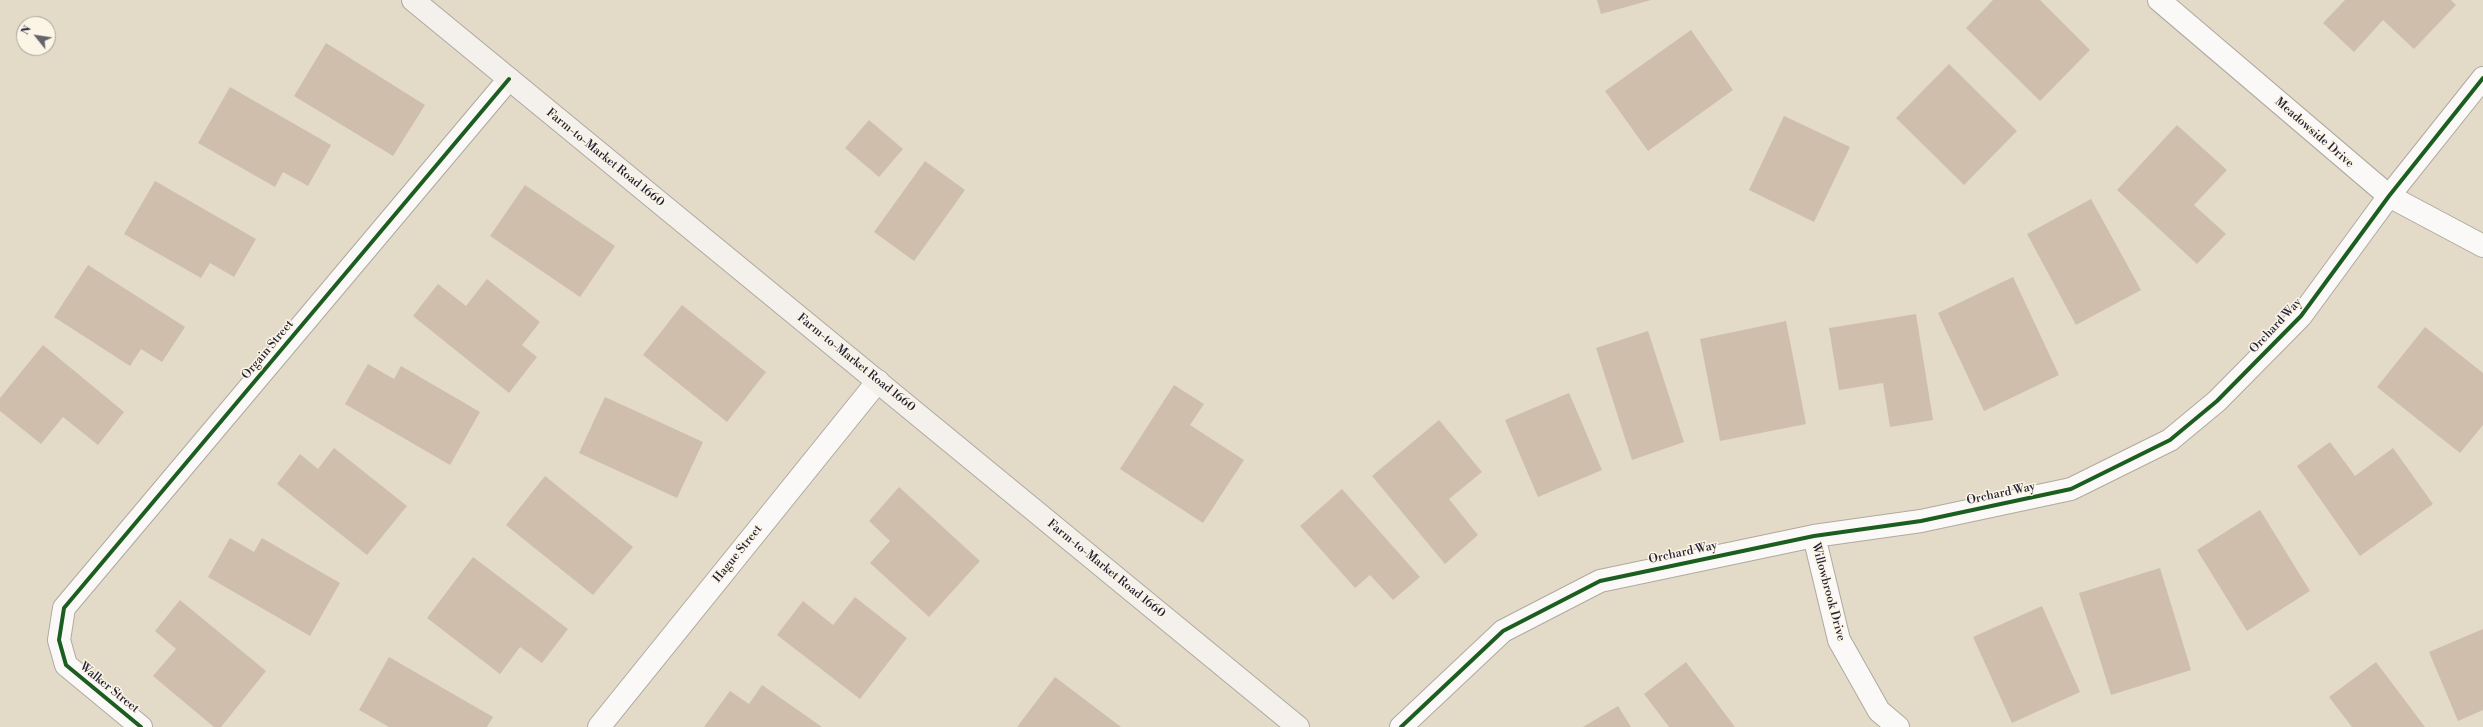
<!DOCTYPE html>
<html>
<head>
<meta charset="utf-8">
<style>
	body { margin:0 }
	#map { position:relative; width:2483px; height:727px; overflow:hidden; background:#e3dac8; font-family:"Libre Bodoni",serif }
	canvas { display:block }
	.north { position:absolute; left:16px; top:16px; width:40px; height:40px; box-sizing:border-box; background:#fcf5e5; border:1px solid #a5a1a1; border-radius:50%; rotate:300deg; font-size:11px; font-weight:700; line-height:16px; text-align:center; color:#22223b }
	.north::after { content:''; display:block; margin:auto; width:14px; height:18px; background:#66626c; clip-path:polygon(50% 0,100% 100%,50% 72%,0 100%) }
</style>
</head>
<body>
<div id="map">
<canvas width="2483" height="727"></canvas>
<div class="north">N</div>
</div>
<script>
const ctx = document.querySelector('canvas').getContext('2d');
ctx.lineJoin = 'round';
function paint(path, color) { ctx.fillStyle = color; ctx.fill(path, 'evenodd'); }
function strokePath(path, color, width, dash) { ctx.strokeStyle = color; ctx.lineWidth = width; ctx.lineCap = dash ? 'butt' : 'round'; ctx.setLineDash(dash || []); ctx.stroke(path); }
function write(font, color, halo, rows, align = 'center') {
  ctx.font = font + ' "Libre Bodoni",serif'; ctx.lineWidth = 3; ctx.setLineDash([]); ctx.textBaseline = 'middle'; ctx.strokeStyle = halo; ctx.fillStyle = color; for (const [text, x, y, turn = 0] of rows) {
    ctx.save(); ctx.translate(x, y); ctx.rotate((+turn || 0) * Math.PI / 180); ctx.textAlign = isNaN(turn) ? turn : align; if (halo) ctx.strokeText(text, 0, 0); ctx.fillText(text, 0, 0); ctx.restore();
  }
}
const building = new Path2D(`
	M1597,0H1651L1601,14Z
	M1993,0H2040L2090,50L2040,101L1966,28Z
	M2345,0H2451L2456,5L2414,49L2383,20L2354,52L2323,23Z
	M1691,30L1733,90L1648,151L1605,91Z
	M326,43L425,105L393,156L294,96Z
	M1949,64L2017,131L1964,185L1896,118Z
	M230,87L331,145L308,186L283,172L275,187L198,143Z
	M1784,116L1850,147L1814,222L1749,190Z
	M869,120L903,149L879,177L845,148Z
	M2177,125L2227,170L2194,205L2226,234L2197,264L2117,190Z
	M925,161L965,190L914,261L874,232Z
	M155,181L256,239L234,277L210,263L201,278L124,234Z
	M525,185L615,246L580,297L490,236Z
	M2091,199L2141,290L2076,325L2027,234Z
	M88,265L185,327L162,362L141,349L130,366L54,317Z
	M2013,277L2059,375L1984,411L1938,313Z
	M487,279L540,322L522,345L537,357L509,393L413,316L438,284L466,306Z
	M682,305L766,372L727,422L643,355Z
	M1916,314L1933,420L1890,427L1883,383L1839,390L1829,328Z
	M1786,321L1806,424L1720,441L1700,339Z
	M2425,327L2483,373V425L2460,453L2377,387Z
	M1648,331L1684,442L1632,460L1596,348Z
	M43,345L124,412L98,445L63,417L41,444L0,411V398Z
	M368,364L394,379L401,366L480,412L450,465L345,404Z
	M1174,385L1204,404L1190,425L1244,460L1203,523L1120,469Z
	M1569,393L1602,470L1538,497L1505,420Z
	M605,397L703,442L677,498L579,453Z
	M1439,420L1482,472L1449,499L1478,535L1445,564L1372,476Z
	M2330,442L2355,476L2393,448L2433,504L2360,556L2297,466Z
	M334,448L407,506L367,555L277,484L300,454L318,469Z
	M545,476L633,547L593,595L506,525Z
	M899,487L980,561L929,617L870,563L890,541L869,521Z
	M1342,489L1420,577L1393,600L1370,575L1355,588L1300,526Z
	M2260,510L2310,591L2247,631L2197,550Z
	M230,538L254,552L262,538L340,583L310,636L208,577Z
	M473,557L568,629L542,663L520,647L500,674L427,618Z
	M2160,568L2191,670L2111,695L2079,593Z
	M855,597L907,638L860,699L777,635L803,601L833,625Z
	M180,600L266,671L221,727H214L153,676L176,649L155,631Z
	M2042,606L2080,692L2012,723L1973,637Z
	M2483,629V710L2458,721L2429,652Z
	M389,657L493,717L487,727H389L359,710Z
	M1686,662L1735,727H1669L1644,694Z
	M2376,662L2425,727H2352L2329,697Z
	M1055,677L1121,727H1017Z
	M762,685L822,727H704L730,691L749,704Z
	M1618,706L1631,727H1583Z`);
const street = new Path2D(`
	M2159,0L2389,196L2483,246
	M1814,536L1839,640L1879,711L1898,727
	M141,727L66,665L59,640L64,608L509,79
	M599,727L878,381
	M1401,727L1503,631L1600,581L1814,536L1921,521L2071,489L2170,440L2217,401L2301,316L2389,196L2483,78`);
const secondary = new Path2D(`
	M413,0L1298,727`);
const cycleway = new Path2D(`
	M141,727L66,665L59,640L64,608L509,79
	M1401,727L1503,631L1600,581L1814,536L1921,521L2071,489L2170,440L2217,401L2301,316L2389,196L2483,78`);
const streetNames = [
	["Meadowside Drive",2314,133,41],
	["Farm-to-Market Road 1660",605,158,39],
	["Orchard Way",2276,326,-47],
	["Orgain Street",268,350,-50],
	["Farm-to-Market Road 1660",856,363,39],
	["Orchard Way",2001,494,-12],
	["Orchard Way",1683,553,-12],
	["Hague Street",738,554,-51],
	["Farm-to-Market Road 1660",1106,569,39],
	["Willowbrook Drive",1828,592,75],
	["Walker Street",109,688,39]
];
paint(building, '#d0bead');
strokePath(street, '#afa9a0', 24);
strokePath(secondary, '#afa9a0', 24);
strokePath(street, '#fbf9f7', 22);
strokePath(secondary, '#f4f1ec', 22);
strokePath(cycleway, '#1b5e20', 4);
write('12px', '#22223b', '#fcf5e5', streetNames);
</script>
</body>
</html>
